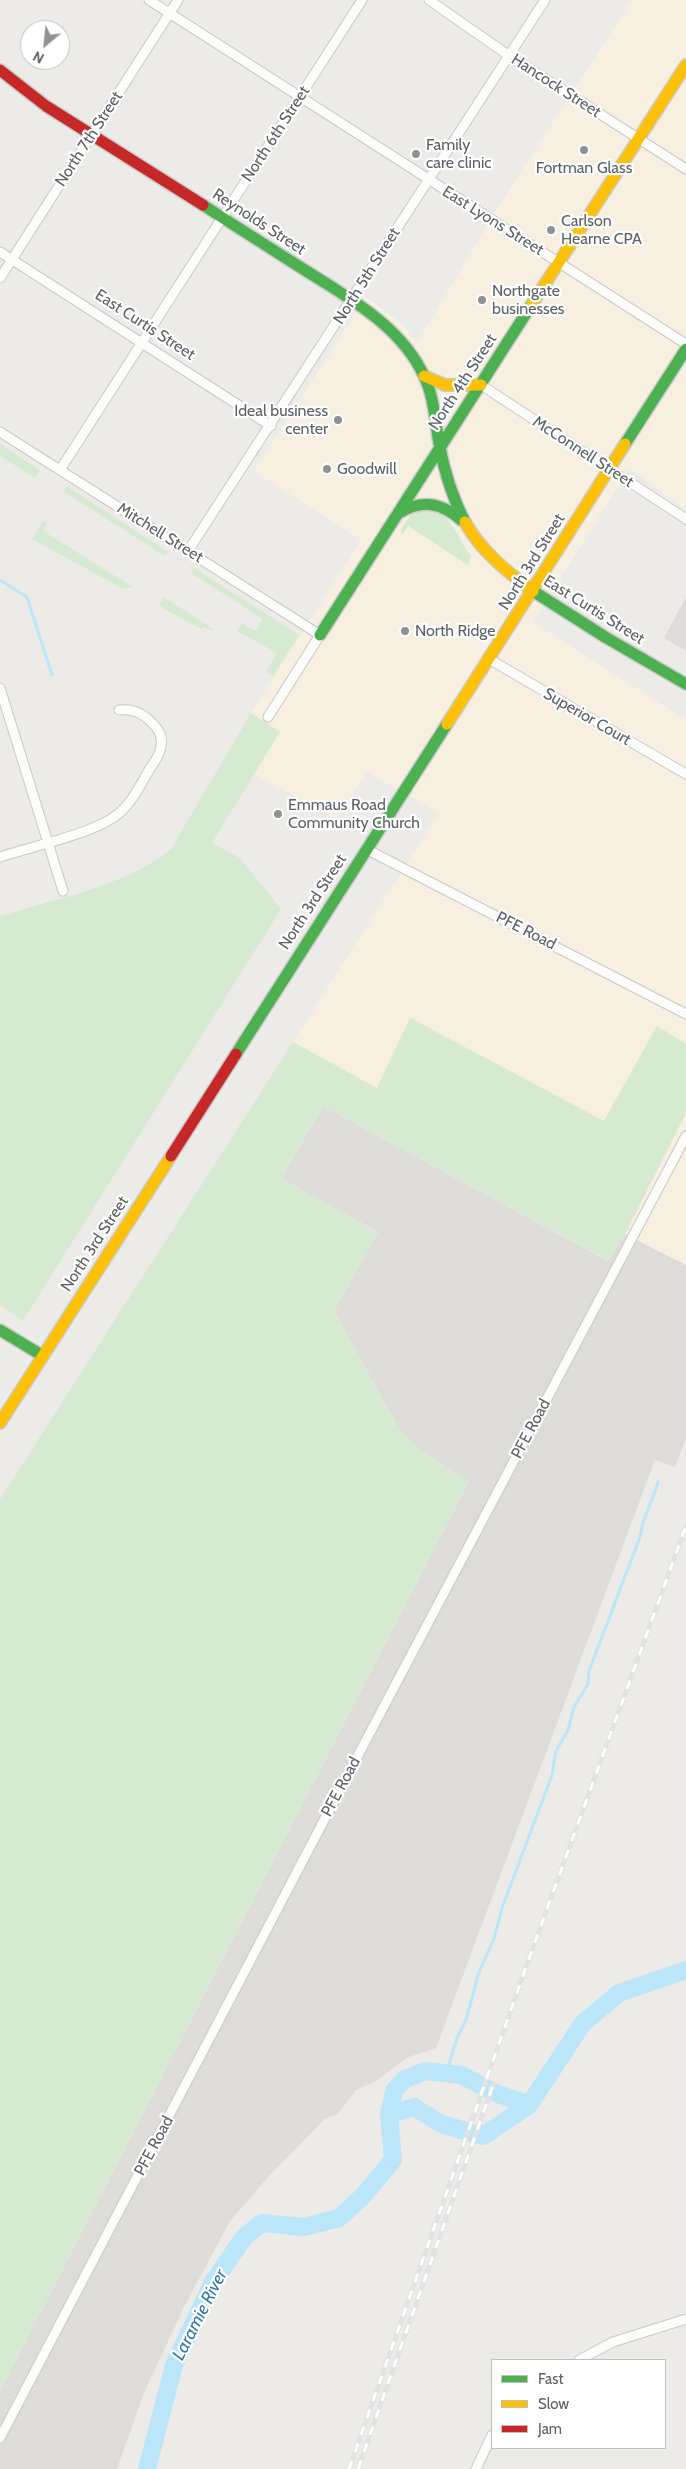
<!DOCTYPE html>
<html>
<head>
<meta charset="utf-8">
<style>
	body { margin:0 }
	#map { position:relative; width:686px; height:2469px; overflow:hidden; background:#edebe7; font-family:Cabin,sans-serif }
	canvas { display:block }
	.legend { position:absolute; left:491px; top:2359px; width:175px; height:90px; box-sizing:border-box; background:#fff; border:1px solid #bec0c2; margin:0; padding:6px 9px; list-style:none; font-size:15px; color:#5c6266 }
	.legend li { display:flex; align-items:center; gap:10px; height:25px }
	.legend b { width:25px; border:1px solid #bec0c2 }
	.north { position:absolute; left:20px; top:20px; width:50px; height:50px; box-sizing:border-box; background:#fff; border:1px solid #bec0c2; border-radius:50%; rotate:208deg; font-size:14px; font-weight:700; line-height:20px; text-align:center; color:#5c6266 }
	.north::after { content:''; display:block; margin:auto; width:18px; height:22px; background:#8f9293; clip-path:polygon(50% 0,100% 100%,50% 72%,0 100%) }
</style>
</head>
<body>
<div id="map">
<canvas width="686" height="2469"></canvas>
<ul class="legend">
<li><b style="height:6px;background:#4caf50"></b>Fast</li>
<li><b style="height:6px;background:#ffc107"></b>Slow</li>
<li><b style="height:6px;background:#c62828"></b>Jam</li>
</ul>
<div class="north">N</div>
</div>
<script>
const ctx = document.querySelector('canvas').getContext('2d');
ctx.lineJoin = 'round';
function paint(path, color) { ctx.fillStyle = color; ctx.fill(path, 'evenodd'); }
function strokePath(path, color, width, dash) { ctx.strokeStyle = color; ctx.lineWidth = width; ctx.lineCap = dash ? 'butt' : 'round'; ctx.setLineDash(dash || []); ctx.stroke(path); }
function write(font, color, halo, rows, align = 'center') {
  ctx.font = font + ' Cabin,sans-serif'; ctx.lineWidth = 4.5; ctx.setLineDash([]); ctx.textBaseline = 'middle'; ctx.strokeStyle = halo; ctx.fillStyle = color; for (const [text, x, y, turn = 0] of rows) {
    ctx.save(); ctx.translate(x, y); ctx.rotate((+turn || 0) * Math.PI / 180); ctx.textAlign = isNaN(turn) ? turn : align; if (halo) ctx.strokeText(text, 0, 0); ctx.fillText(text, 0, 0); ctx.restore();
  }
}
const commercial = new Path2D(`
	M632,0H686V509L629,469L533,622L686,720V1044L657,1026L604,1121L411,1018L377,1088L293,1042L439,813L367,772L336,819L254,774L280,732L251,713L361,540L254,471L366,297L402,324L417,343L497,209Z
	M686,1113V1265L625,1234Z`);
const industrial = new Path2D(`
	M686,597V651L664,638Z
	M323,1106L608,1261L625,1234L686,1265V1438L675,1467L655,1460L436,2048L406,2058L378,2080L356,2090L338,2114L325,2119L268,2177L230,2221L184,2307L143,2395L117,2469H0V2391L469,1481L417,1448L398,1427L334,1311L378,1232L281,1179Z`);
const green = new Path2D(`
	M0,444L40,470L35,478L0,456Z
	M66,486L170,553L163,555L63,491Z
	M423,509C452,510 455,536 471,556L468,565L408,526L402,535L401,529L411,515Z
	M43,521L47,523L43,531L133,587L123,589L32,539Z
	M194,568L299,635L273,676L266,672L277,653L237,631L242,623L255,631L263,619L191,573Z
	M163,597L214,629L212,631L203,627L201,629L164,609L160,604Z
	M251,713L280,732L212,843L240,858L281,909L23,1321L0,1305V916C52,900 131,884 171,849Z
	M410,1018L604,1121L657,1026L686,1044V1113L625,1234L609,1261L323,1106L282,1178L378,1233L334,1311L398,1427L417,1448L469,1481L0,2391V1499L293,1042L377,1088Z`);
const stream = new Path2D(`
	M0,580L27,597L52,675
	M446,2074L457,2038L466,2020L479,1972L494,1939L502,1908L552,1775L556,1751L568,1730L574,1707L588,1684L589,1671L640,1537C642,1518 653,1501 658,1482`);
const river = new Path2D(`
	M389,2115L394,2091L405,2079L426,2071L461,2075L498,2094L529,2105
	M147,2469L174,2365L213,2282L245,2236L262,2223L304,2227L339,2218L363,2196L393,2160L389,2115L414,2107L441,2124L483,2136L529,2105L583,2023L619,1993L686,1970`);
const street = new Path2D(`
	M149,0L686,344
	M429,0L508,55L686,169
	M0,252L271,426
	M0,278L178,0
	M481,385L686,519
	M0,432L320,635L268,717
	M60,470L362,0
	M188,551L545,0
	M489,659L686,774
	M0,688L63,891
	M366,849L686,1014
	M0,857C30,847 96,833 118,814C133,802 141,783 151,767C160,755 167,739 155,726C145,714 134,708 119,710
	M579,2360L613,2342L686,2319
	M0,2438L364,1744L686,1136
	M476,2469L492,2435`);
const fast = new Path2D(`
	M203,205C235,226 267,246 300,267C345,296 400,324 424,376C434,397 435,420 439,443C444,470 452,497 465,522
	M625,444L686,349
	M401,512C423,499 442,503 461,520
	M533,591L605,637L686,684
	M320,635L532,304
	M236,1054L447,724
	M0,1330L43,1356`);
const slow = new Path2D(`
	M532,304L686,65
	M424,376L445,385H481
	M465,522C481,551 507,572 533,591
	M447,724L625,444
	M0,1423L171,1156`);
const jam = new Path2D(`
	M0,70L46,106L203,205
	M171,1156L236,1054`);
const rail = new Path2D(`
	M349,2469L526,1967L686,1526
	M358,2469L493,2085`);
const markers = [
	[584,150,5,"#8f9293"],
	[416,154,5,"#8f9293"],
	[551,230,5,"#8f9293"],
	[482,300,5,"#8f9293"],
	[338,420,5,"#8f9293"],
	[327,469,5,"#8f9293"],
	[405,631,5,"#8f9293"],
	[278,814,5,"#8f9293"]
];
const streetNames = [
	["Hancock Street",556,86,33],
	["North 6th Street",276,134,-57],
	["North 7th Street",89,139,-57],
	["East Lyons Street",493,221,32],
	["Reynolds Street",259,222,33],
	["North 5th Street",367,276,-58],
	["East Curtis Street",145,325,33],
	["North 4th Street",463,382,-57],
	["McConnell Street",583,452,33],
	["Mitchell Street",160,533,32],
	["North 3rd Street",532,562,-58],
	["East Curtis Street",594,610,32],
	["Superior Court",587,717,30],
	["North 3rd Street",313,902,-57],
	["PFE Road",526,931,27],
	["North 3rd Street",95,1244,-57],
	["PFE Road",531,1429,-62],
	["PFE Road",341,1787,-62],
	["PFE Road",154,2146,-62]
];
const poiNames = [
	["Family",426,145],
	["care clinic",426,163],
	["Fortman Glass",584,168,"center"],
	["Carlson",561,221],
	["Hearne CPA",561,239],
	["Northgate",492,291],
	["businesses",492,309],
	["Ideal business",328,411,"right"],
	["center",328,429,"right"],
	["Goodwill",337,469],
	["North Ridge",415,631],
	["Emmaus Road",288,805],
	["Community Church",288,823]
];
const waterNames = [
	["Laramie River",200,2315,-63]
];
paint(commercial, '#f7efe0');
paint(industrial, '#dedcd8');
paint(green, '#d6ead1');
strokePath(stream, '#bbe5f8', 3);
strokePath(river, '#bbe5f8', 18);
strokePath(street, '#c8c8c8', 11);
strokePath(fast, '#c9cac9', 14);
strokePath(slow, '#c9cac9', 14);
strokePath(jam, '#c9cac9', 14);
strokePath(street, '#fcfcfb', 9);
strokePath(fast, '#4caf50', 11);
strokePath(slow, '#ffc107', 11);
strokePath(jam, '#c62828', 11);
strokePath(rail, '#e3e2e3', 5);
strokePath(rail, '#fff', 3, [9]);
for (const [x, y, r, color] of markers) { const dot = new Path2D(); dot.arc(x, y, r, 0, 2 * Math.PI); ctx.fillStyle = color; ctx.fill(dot); strokePath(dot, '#fff', 2); }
write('16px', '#5c6266', '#fff', streetNames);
write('16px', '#5c6266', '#fff', poiNames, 'left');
write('italic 18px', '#357aa7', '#fff', waterNames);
</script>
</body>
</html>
